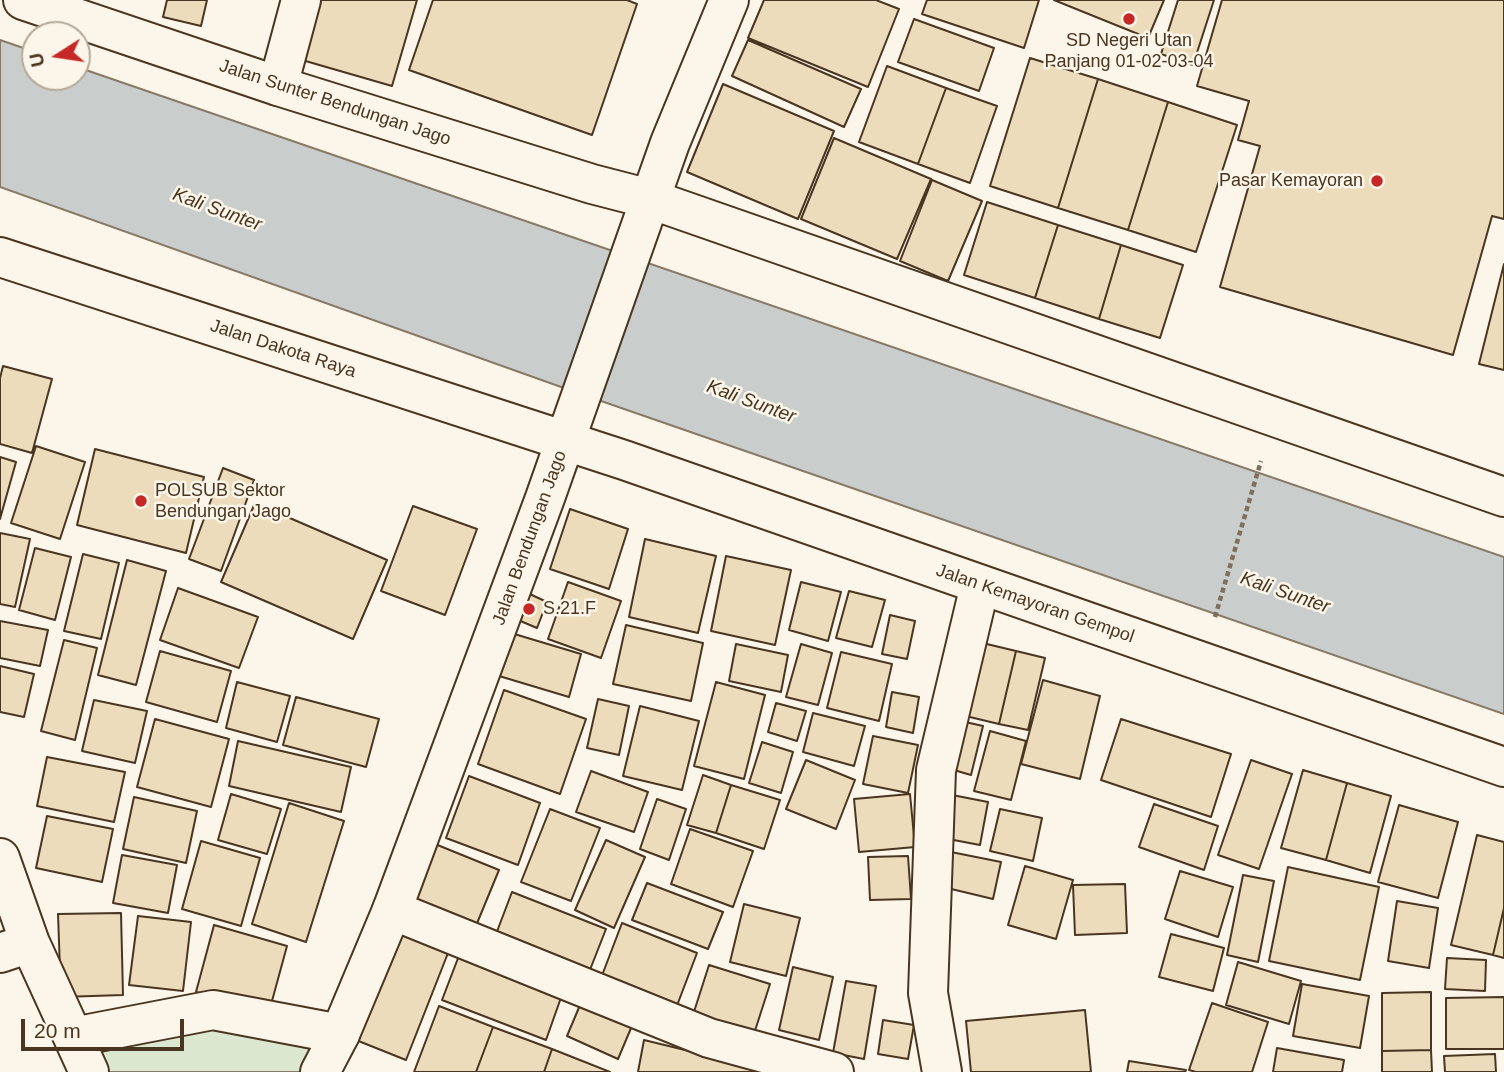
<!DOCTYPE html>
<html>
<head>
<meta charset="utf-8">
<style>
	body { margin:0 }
	#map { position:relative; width:1504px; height:1072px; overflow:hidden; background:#fbf6e9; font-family:Arial,sans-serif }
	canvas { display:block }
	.north { position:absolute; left:21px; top:21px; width:70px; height:70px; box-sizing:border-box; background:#fbf6e9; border:2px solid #b4a999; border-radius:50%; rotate:258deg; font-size:19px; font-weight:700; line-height:28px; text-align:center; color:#4a3520 }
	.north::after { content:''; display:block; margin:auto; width:24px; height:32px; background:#c62828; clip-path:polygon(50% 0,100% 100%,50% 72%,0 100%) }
	.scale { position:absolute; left:21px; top:1019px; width:163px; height:32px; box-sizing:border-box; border:4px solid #4a3520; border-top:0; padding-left:9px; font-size:21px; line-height:24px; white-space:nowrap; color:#4a3520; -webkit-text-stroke:5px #fbf6e9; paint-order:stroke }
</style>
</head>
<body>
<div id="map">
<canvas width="1504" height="1072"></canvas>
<div class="north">U</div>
<div class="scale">20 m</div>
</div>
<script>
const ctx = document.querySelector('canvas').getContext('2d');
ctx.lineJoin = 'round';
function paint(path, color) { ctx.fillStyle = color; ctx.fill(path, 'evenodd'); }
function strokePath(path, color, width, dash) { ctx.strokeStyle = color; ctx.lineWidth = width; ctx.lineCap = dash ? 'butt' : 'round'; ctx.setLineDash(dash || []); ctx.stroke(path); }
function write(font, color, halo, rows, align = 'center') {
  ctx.font = font + ' Arial,sans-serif'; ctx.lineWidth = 5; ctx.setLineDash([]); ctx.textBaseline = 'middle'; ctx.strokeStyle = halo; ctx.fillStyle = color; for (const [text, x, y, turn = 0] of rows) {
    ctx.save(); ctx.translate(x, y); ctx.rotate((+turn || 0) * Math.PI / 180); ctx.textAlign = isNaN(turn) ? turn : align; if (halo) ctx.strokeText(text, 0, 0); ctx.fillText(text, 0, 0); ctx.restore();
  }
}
const green = new Path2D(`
	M213,1010L340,1034L320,1072H89L73,1037Z`);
const water = new Path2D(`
	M0,40L35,52V77H77V67L1504,557V714L578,393L0,187Z`);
const building = new Path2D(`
	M167,0H207L201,26L163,17Z
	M319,0H417L392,86L302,60Z
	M433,0H627L637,4L592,135L409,70Z
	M764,0H876L899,9L868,87L748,38Z
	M927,0H1039L1024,48L922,14Z
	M1054,0H1164L1148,38Z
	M1178,0H1214L1193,65L1161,54Z
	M1222,0H1504V219L1492,216L1453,355L1220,287L1260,146L1238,140L1249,101L1197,86Z
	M914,19L994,48L979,91L898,62Z
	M748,40L861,89L844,127L732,76Z
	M1030,58L1098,79L1058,208L990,186Z
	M887,66L946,88L918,164L859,142Z
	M1098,79L1168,102L1128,230L1058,208Z
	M723,84L834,131L798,219L687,172Z
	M946,88L997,106L970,183L918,164Z
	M1168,102L1237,125L1196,252L1128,230Z
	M834,138L931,179L897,259L801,219Z
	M932,180L982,201L948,281L900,261Z
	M987,202L1058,225L1035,298L964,275Z
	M1058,225L1121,245L1099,319L1035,298Z
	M1121,245L1183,265L1160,338L1099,319Z
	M1504,264V370L1479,364Z
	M3,366L52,379L32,453L0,444V378Z
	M36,446L85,462L60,539L11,523Z
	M95,449L204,477L186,553L77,525Z
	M0,457L16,462L0,519Z
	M223,468L254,480L221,571L189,559Z
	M255,503L387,560L353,639L221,582Z
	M413,506L477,529L445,615L381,591Z
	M570,509L628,529L609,589L550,569Z
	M0,533L30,539L15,607L0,604Z
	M645,539L716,556L698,633L629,617Z
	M35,548L71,557L55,620L19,610Z
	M83,554L119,563L101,639L64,631Z
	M726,556L791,570L775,645L711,631Z
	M127,560L166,571L136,685L98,675Z
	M568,582L621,601L601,658L548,639Z
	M801,582L841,592L828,641L789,630Z
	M178,588L258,617L239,668L160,640Z
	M521,590L547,602L537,628L511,617Z
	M849,591L885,600L872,647L836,638Z
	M890,615L915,621L907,659L882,654Z
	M0,621L48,630L40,666L0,658Z
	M626,625L703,643L691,701L613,684Z
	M511,633L581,654L569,697L499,676Z
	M64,640L97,648L75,740L41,731Z
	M970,640L1016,651L999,724L953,713Z
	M736,644L788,655L781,692L729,681Z
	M801,644L832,653L818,705L786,697Z
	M160,651L231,671L217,722L146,702Z
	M1016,651L1045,658L1028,730L999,724Z
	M841,652L892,664L879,721L827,708Z
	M0,666L34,674L24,717L0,712Z
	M1043,680L1100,696L1080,779L1021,764Z
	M237,682L290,696L277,742L226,728Z
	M716,682L765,695L744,779L694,766Z
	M504,690L586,719L560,794L478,764Z
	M892,692L919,697L913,733L886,727Z
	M296,697L379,719L366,767L283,745Z
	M598,699L629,706L619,755L587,748Z
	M94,700L147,711L135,763L82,751Z
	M776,703L806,711L797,741L768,732Z
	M640,706L699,721L682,790L623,776Z
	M813,713L865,726L854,766L803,752Z
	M155,719L229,739L211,807L137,787Z
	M952,719L983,726L971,775L940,766Z
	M1121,719L1231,754L1211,817L1101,780Z
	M990,731L1026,741L1011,800L974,791Z
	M873,736L918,745L908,793L863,784Z
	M238,741L351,767L341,812L229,786Z
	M762,742L793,752L781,793L749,783Z
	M47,757L125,772L114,822L37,806Z
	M806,760L855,780L836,829L786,809Z
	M1251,760L1292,774L1259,869L1218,855Z
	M1303,770L1347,783L1326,860L1281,848Z
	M591,771L648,792L634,832L576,812Z
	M703,775L731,785L716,833L687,825Z
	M469,776L540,803L518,865L446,838Z
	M1347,783L1391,796L1370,873L1326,860Z
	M731,785L780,800L764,849L716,833Z
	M231,794L281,809L267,854L218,840Z
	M910,794L915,847L859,852L854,799Z
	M952,795L988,802L980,845L943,838Z
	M134,797L197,811L186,863L123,849Z
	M657,799L686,809L669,860L640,849Z
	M289,803L344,821L306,942L252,924Z
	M1154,804L1218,826L1204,870L1139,847Z
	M1399,805L1458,822L1438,898L1378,882Z
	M550,809L600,828L571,901L521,882Z
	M1000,809L1042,818L1033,861L990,851Z
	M47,816L113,829L102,882L36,868Z
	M690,829L753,851L733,907L671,884Z
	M1477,835L1504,842V908L1493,955L1451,945Z
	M606,840L645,857L614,928L575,910Z
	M201,841L260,858L241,926L182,909Z
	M435,844L499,870L473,933L411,907Z
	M951,852L1001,862L993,899L943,887Z
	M122,855L177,865L168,913L113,903Z
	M908,856L911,899L870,900L868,857Z
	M1025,866L1073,880L1056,939L1008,925Z
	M1288,867L1379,887L1360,980L1269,961Z
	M1180,871L1233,887L1218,937L1165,919Z
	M1243,875L1274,881L1258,962L1227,955Z
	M647,883L723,912L708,949L632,920Z
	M1125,884L1127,933L1075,935L1073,885Z
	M512,892L606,929L586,980L493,942Z
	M1397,901L1438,908L1429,968L1388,961Z
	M744,904L800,918L786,976L730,962Z
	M1504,908V958L1493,955Z
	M121,913L123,995L61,997L58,914Z
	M138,916L191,922L183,991L129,985Z
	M622,923L697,953L673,1016L598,986Z
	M214,925L287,946L269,1012L196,992Z
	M394,931L448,953L406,1060L351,1038Z
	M1171,934L1224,948L1213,991L1159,977Z
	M460,953L563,992L546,1040L442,1000Z
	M1447,958L1486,960L1485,991L1445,989Z
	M1238,962L1301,981L1289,1024L1226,1005Z
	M709,965L770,984L753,1037L692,1018Z
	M793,967L833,977L819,1040L779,1030Z
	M846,981L876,986L864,1059L833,1053Z
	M1302,984L1369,996L1360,1048L1293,1036Z
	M1431,992V1050L1382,1051V993Z
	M1504,997V1049H1446V998Z
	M583,998L634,1021L618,1059L567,1036Z
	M1212,1003L1268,1022L1252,1072H1196L1189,1070Z
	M439,1006L493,1027L476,1072H414Z
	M1085,1010L1091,1072H971L966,1021Z
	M883,1020L914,1025L908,1059L878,1054Z
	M493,1027L552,1049L544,1072H476Z
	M644,1040L775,1072H638Z
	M1277,1048L1344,1060L1342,1072H1273Z
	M552,1049L610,1072H544Z
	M1431,1050L1432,1072H1382V1051Z
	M1495,1054L1496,1072H1445L1444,1056Z
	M1129,1061L1186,1070L1185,1072H1127Z`);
const path = new Path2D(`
	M1215,617L1261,461`);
const street = new Path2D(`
	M278,86L301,0
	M0,858L30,943L89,1072
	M392,910L709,1038L834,1072
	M0,953L30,943
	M73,1037L213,1010L340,1034
	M942,1072L928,993L936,770L980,585`);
const secondary = new Path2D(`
	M23,0L278,86L592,184L650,199L1504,497
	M0,257L624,460L1504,767
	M320,1072L340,1034L392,910L545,498L670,143L729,0`);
const markers = [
	[1129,19,7,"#c62828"],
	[1377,181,7,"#c62828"],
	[141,501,7,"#c62828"],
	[529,609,7,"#c62828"]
];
const poiNames = [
	["SD Negeri Utan",1129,41,"center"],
	["Panjang 01-02-03-04",1129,62,"center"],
	["Pasar Kemayoran",1363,181,"right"],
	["POLSUB Sektor",155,491],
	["Bendungan Jago",155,512],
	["S.21.F",543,609]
];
const streetNames = [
	["Jalan Sunter Bendungan Jago",335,103,18],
	["Jalan Dakota Raya",283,349,18],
	["Jalan Bendungan Jago",530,538,-70],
	["Jalan Kemayoran Gempol",1035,604,19]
];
const waterNames = [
	["Kali Sunter",217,210,20],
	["Kali Sunter",751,402,20],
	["Kali Sunter",1285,593,19]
];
paint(green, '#dce7d0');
strokePath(green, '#887966', 2);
paint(water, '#c9cecd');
strokePath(water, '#887966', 2);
paint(building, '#ecdcbc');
strokePath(building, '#4a3520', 2);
strokePath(street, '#4a3520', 42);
strokePath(secondary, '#4a3520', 42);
strokePath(path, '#7f6f5c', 4.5, [5, 3.5]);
strokePath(street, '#fbf6e9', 38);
strokePath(secondary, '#fbf6e9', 38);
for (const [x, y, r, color] of markers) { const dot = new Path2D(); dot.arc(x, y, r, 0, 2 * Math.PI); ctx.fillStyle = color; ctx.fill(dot); strokePath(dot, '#fbf6e9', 2.5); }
write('18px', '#4a3520', '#fbf6e9', poiNames, 'left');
write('18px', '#4a3520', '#fbf6e9', streetNames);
write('italic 19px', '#4a3520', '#fbf6e9', waterNames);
</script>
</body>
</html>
